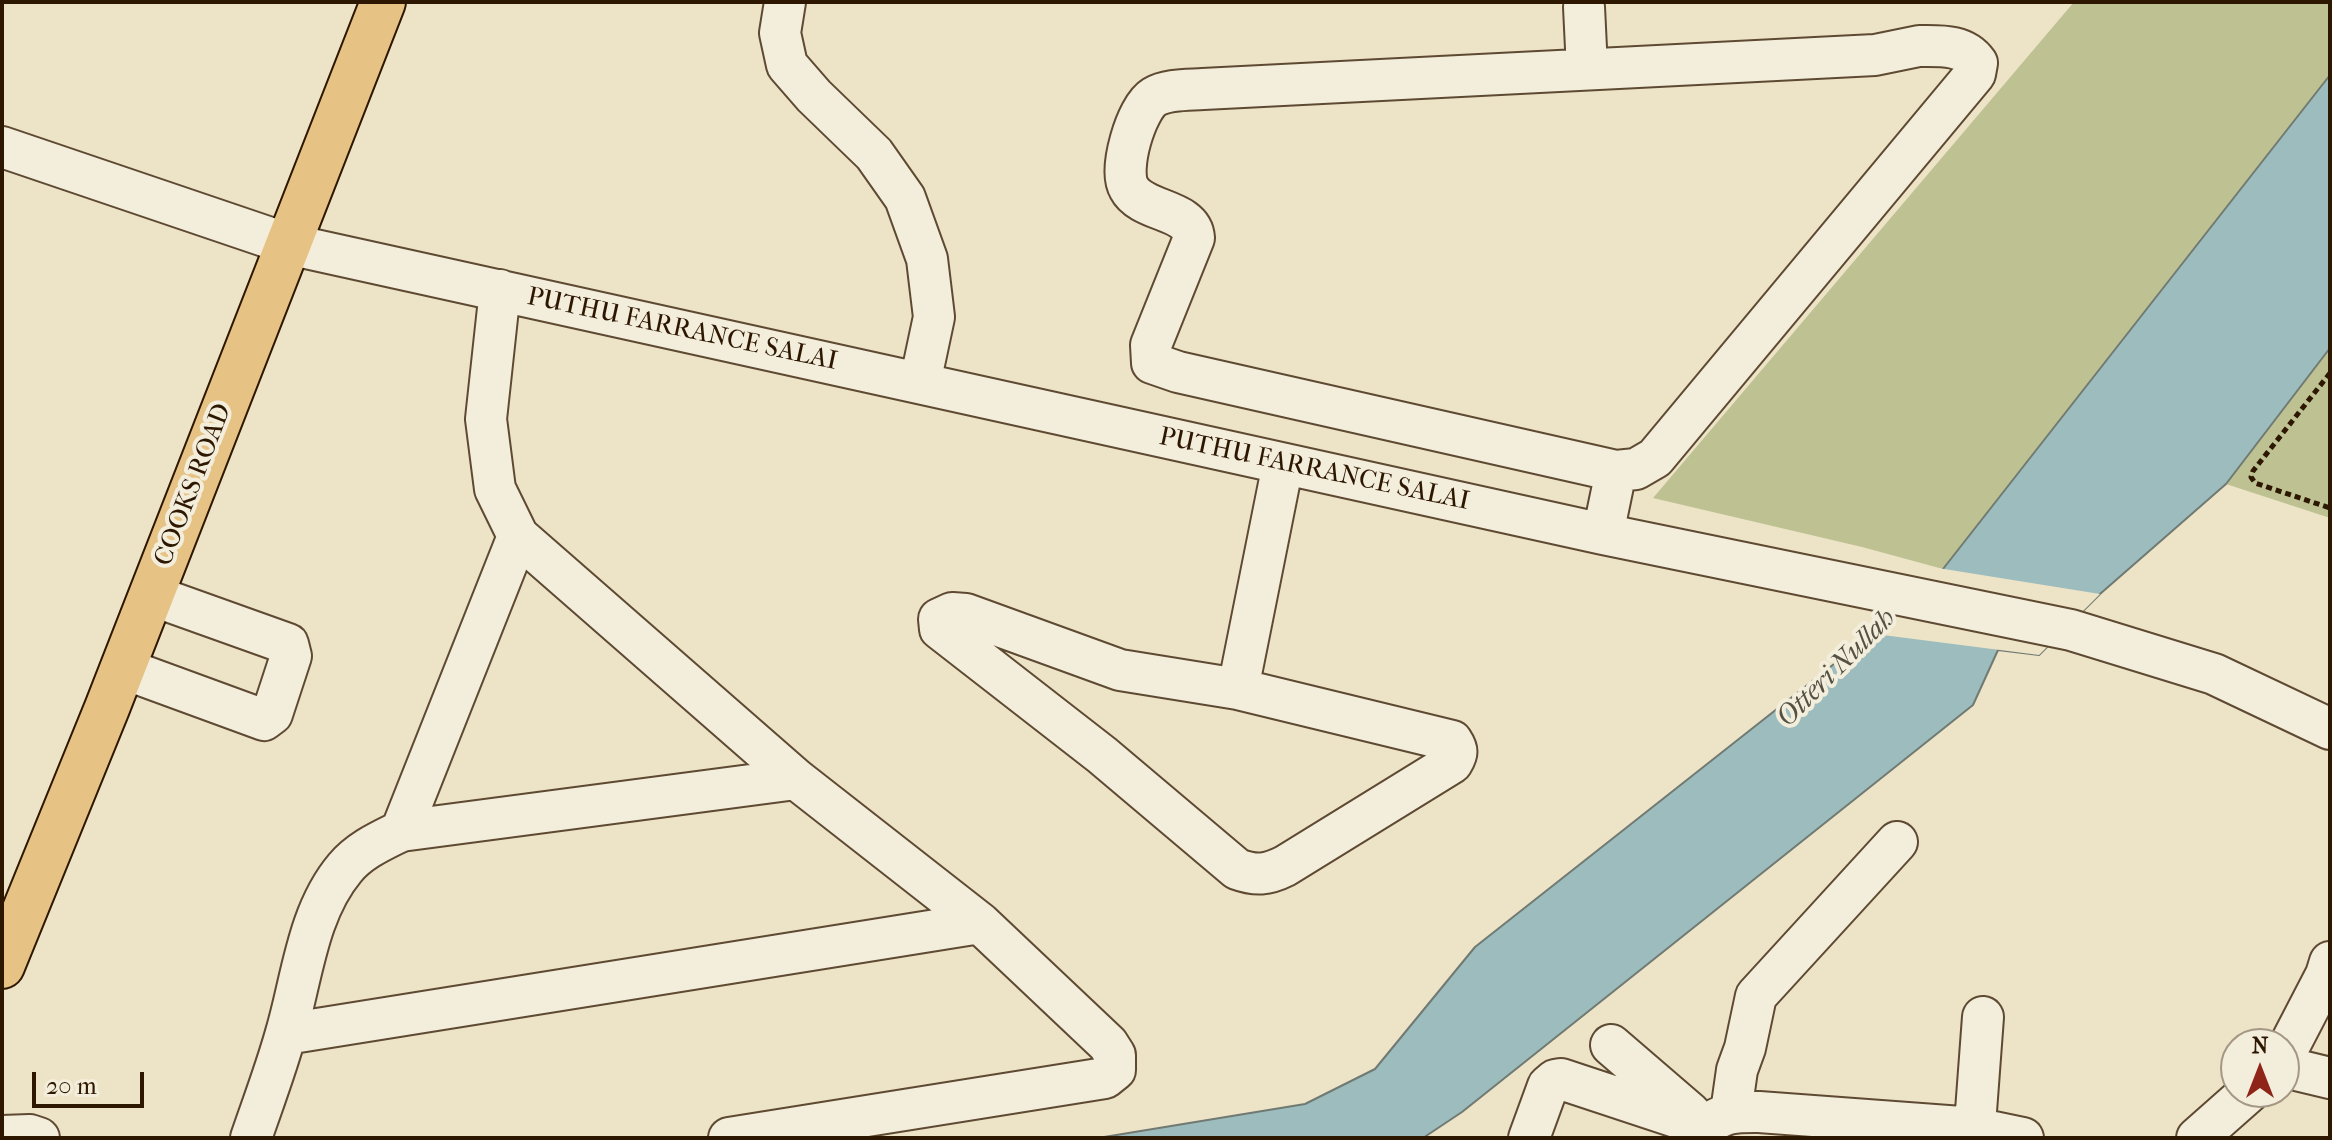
<!DOCTYPE html>
<html>
<head>
<meta charset="utf-8">
<style>
	body { margin:0 }
	#map { position:relative; width:2332px; height:1140px; overflow:hidden; background:#ede3c7; font-family:"IM FELL French Canon",serif }
	canvas { display:block }
	.frame { position:absolute; inset:0; border:4px solid #2e1701; pointer-events:none }
	.north { position:absolute; left:2220px; top:1028px; width:80px; height:80px; box-sizing:border-box; background:#f3eddb; border:2px solid #a49784; border-radius:50%; rotate:0deg; font-size:22px; font-weight:700; line-height:32px; text-align:center; color:#2e1701 }
	.north::after { content:''; display:block; margin:auto; width:28px; height:36px; background:#8f2418; clip-path:polygon(50% 0,100% 100%,50% 72%,0 100%) }
	.scale { position:absolute; left:32px; top:1072px; width:112px; height:36px; box-sizing:border-box; border:4px solid #2e1701; border-top:0; padding-left:10px; font-size:24px; line-height:28px; white-space:nowrap; color:#2e1701; -webkit-text-stroke:6px #f3eddb; paint-order:stroke }
</style>
</head>
<body>
<div id="map">
<canvas width="2332" height="1140"></canvas>
<div class="frame"></div>
<div class="north">N</div>
<div class="scale">20 m</div>
</div>
<script>
const ctx = document.querySelector('canvas').getContext('2d');
ctx.lineJoin = 'round';
function paint(path, color) { ctx.fillStyle = color; ctx.fill(path, 'evenodd'); }
function strokePath(path, color, width, dash) { ctx.strokeStyle = color; ctx.lineWidth = width; ctx.lineCap = dash ? 'butt' : 'round'; ctx.setLineDash(dash || []); ctx.stroke(path); }
function write(font, color, halo, rows, align = 'center') {
  ctx.font = font + ' "IM FELL French Canon",serif'; ctx.lineWidth = 8; ctx.setLineDash([]); ctx.textBaseline = 'middle'; ctx.strokeStyle = halo; ctx.fillStyle = color; for (const [text, x, y, turn = 0] of rows) {
    ctx.save(); ctx.translate(x, y); ctx.rotate((+turn || 0) * Math.PI / 180); ctx.textAlign = isNaN(turn) ? turn : align; if (halo) ctx.strokeText(text, 0, 0); ctx.fillText(text, 0, 0); ctx.restore();
  }
}
const green = new Path2D(`
	M2074,2H2330V75L1943,569L1862,547L1653,498Z
	M2330,348V518L2226,484Z`);
const water = new Path2D(`
	M2330,75V348L2226,484L2100,594L2039,655L1998,650L1973,705L1462,1112L1423,1138H1098L1305,1104L1375,1069L1475,947L1872,634L1943,569Z`);
const pier = new Path2D(`
	M1938,568L2100,594L2039,655L1867,633Z`);
const path = new Path2D(`
	M2330,373L2253,471L2251,477L2255,483L2330,508`);
const minor = new Path2D(`
	M785,2L780,33L787,65L814,96L874,154L905,198L927,259L934,317L920,383
	M1584,7L1587,69
	M1919,46C1940,46 1964,44 1977,63L1975,74L1655,458L1636,469L1616,471L1178,372L1152,363L1151,345L1194,238C1192,208 1142,213 1129,188C1118,170 1136,108 1154,97C1167,89 1188,90 1203,89L1875,55Z
	M2,147L288,244L1603,534L2071,630L2214,674L2330,729
	M1603,534L1616,471
	M518,536L796,779L980,923L1108,1044L1115,1055V1070L1105,1078L729,1138
	M952,613L966,614L1120,670L1238,689L1452,741C1458,750 1458,753 1452,763L1285,866C1267,875 1256,876 1237,869L1102,755L940,629L939,619Z
	M122,668L264,720L272,714L291,656L288,644L151,595
	M1238,689L1283,464
	M401,831L796,779
	M286,1034L980,923
	M1611,1045L1690,1113
	M2284,1056L2326,975L2330,962
	M2284,1067L2330,1078
	M1731,1112L1737,1070L1745,1048L1756,996L1897,842
	M1706,1127C1723,1111 1737,1112 1759,1112L1975,1128L2023,1138
	M2,1136L30,1135L39,1138
	M251,1138C263,1103 276,1069 286,1033C302,979 307,913 345,868C360,850 381,841 401,831L518,536L495,489L486,419L500,290
	M1529,1138L1548,1086L1555,1080L1561,1079L1706,1127
	M1974,1138L1983,1017
	M2197,1138L2249,1092`);
const major = new Path2D(`
	M2,966L107,708L383,2`);
const streetNames = [
	["PUTHU FARRANCE SALAI",682,330,12],
	["PUTHU FARRANCE SALAI",1314,470,12],
	["COOKS ROAD",194,485,-69]
];
const waterNames = [
	["Otteri Nullah",1837,669,-45]
];
paint(green, '#bec292');
paint(water, '#9cbcbd');
strokePath(water, '#707a72', 2);
paint(pier, '#ede3c7');
strokePath(minor, '#5e4a32', 44);
strokePath(major, '#2e1701', 48);
strokePath(path, '#2e1701', 5, [6, 4]);
strokePath(minor, '#f3eddb', 40);
strokePath(major, '#e6c284', 44);
write('26px', '#2e1701', '#f3eddb', streetNames);
write('italic 28px', '#545143', '#f3eddb', waterNames);
</script>
</body>
</html>
